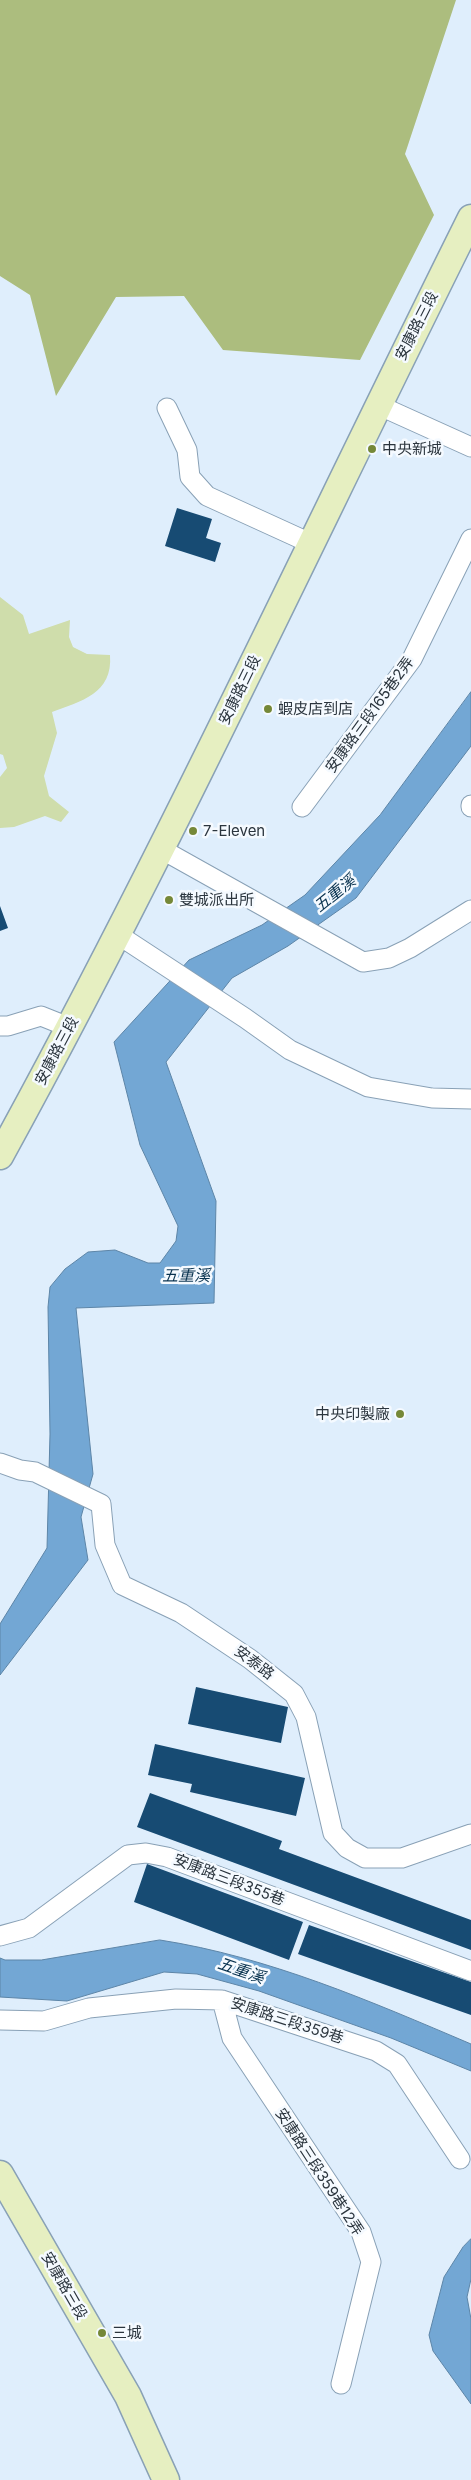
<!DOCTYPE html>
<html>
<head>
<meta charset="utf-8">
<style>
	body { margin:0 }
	canvas { display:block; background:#dfeefc }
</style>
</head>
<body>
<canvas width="471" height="2480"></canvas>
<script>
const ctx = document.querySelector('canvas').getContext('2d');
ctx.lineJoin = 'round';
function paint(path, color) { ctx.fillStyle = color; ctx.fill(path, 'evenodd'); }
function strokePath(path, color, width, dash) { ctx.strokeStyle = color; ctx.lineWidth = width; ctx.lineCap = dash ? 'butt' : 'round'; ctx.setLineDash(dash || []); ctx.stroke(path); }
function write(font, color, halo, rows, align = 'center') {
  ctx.font = font + ' Inter,"Noto Sans TC",sans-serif'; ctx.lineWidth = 5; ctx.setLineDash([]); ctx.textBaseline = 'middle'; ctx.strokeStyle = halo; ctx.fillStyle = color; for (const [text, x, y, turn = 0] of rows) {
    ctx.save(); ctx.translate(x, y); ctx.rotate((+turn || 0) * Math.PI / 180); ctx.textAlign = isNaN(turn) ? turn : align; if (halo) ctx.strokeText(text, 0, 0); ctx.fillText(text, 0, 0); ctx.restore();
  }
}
const green = new Path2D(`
	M0,597L23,615L29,634L70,620L69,637L73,647L87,654L110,655C113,694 81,701 52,712L57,733L44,776L49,796L69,812L61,822L45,816L14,827L0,828V777L7,768L3,755L0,754Z`);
const forest = new Path2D(`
	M0,0H456L405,154L434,215L360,360L223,350L184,296L116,297L56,396L30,295L0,276Z`);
const water = new Path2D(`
	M471,692V746L356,898L288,946L232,978L166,1062L216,1201L214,1303L76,1308L93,1474L81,1517L88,1560L0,1675V1624L47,1548L50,1434L48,1307L50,1287L65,1269L88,1252L115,1250L148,1263H160L176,1241L178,1226L140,1145L114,1042L189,960L262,925L305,895L380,815Z
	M160,1940C269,1957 370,2001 471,2044V2071L391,2038L259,1991L197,1974L164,1972L67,2001L0,1997V1958L5,1960H41Z
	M471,2239V2279L467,2297L471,2319V2404L433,2351L429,2335L444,2277L463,2247Z`);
const building = new Path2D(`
	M177,508L212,519L206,538L221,543L215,562L165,546Z
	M0,906L8,928L0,931Z
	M196,1687L288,1707L281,1743L188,1724Z
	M155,1744L305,1778L296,1816L190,1792L192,1784L148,1775Z
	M150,1793L282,1841L279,1849L471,1920V1950L137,1827Z
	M147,1864L303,1922L289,1960L134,1902Z
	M309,1925L471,1982V2015L298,1954Z`);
const minor = new Path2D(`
	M378,405L471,447
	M167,408L187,450L190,477L207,496L310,543
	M471,805V807
	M302,807L412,659L471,539
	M161,849L363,962L389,958L410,948L471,910
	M117,934L245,1018L290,1050L368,1087L432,1098L471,1099
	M0,1026H8L41,1016L71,1028
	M0,1463L20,1470L35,1472L101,1504L105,1545L122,1585L181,1613L250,1659L294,1694L306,1717L333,1833L347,1848L365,1858H402L471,1834
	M0,1936L29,1928L128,1855L146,1853L167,1857L471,1971
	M222,2000L232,2038L361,2232L371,2262L341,2384
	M0,2020L44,2021L89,2008L176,1999L222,2000L376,2051L397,2064L460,2159`);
const secondary = new Path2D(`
	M0,1156C168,850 315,531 471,218
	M0,2174L128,2396L166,2480`);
const markers = [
	[372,449,5,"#758838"],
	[268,709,5,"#758838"],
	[193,831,5,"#758838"],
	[169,900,5,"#758838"],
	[400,1414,5,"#758838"],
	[102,2333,5,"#758838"]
];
const streetNames = [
	["安康路三段",417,326,-63],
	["安康路三段",240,690,-64],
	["安康路三段165巷2弄",370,715,-54],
	["安康路三段",57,1051,-62],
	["安泰路",254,1663,37],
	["安康路三段355巷",229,1880,21],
	["安康路三段359巷",287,2021,18],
	["安康路三段359巷12弄",319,2172,57],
	["安康路三段",64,2286,60]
];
const poiNames = [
	["中央新城",382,449],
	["蝦皮店到店",278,709],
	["7-Eleven",203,831],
	["雙城派出所",179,900],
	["中央印製廠",390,1414,"right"],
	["三城",112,2333]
];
const waterNames = [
	["五重溪",335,894,-39],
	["五重溪",186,1276],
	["五重溪",241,1971,19]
];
paint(green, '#cfddab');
paint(forest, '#acbd7e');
paint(water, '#73a7d4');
strokePath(water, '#5d85a7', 1);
paint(building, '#174b73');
strokePath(minor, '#89a1b6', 21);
strokePath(secondary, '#89a1b6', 29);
strokePath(minor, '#fff', 19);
strokePath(secondary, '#e6efc1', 26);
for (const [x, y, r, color] of markers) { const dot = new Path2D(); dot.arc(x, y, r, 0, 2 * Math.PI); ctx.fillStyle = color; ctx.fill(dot); strokePath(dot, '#f5faff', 2); }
write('15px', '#2b353e', '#f5faff', streetNames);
write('15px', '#2b353e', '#f5faff', poiNames, 'left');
write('italic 16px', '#08324f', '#f5faff', waterNames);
</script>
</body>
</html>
